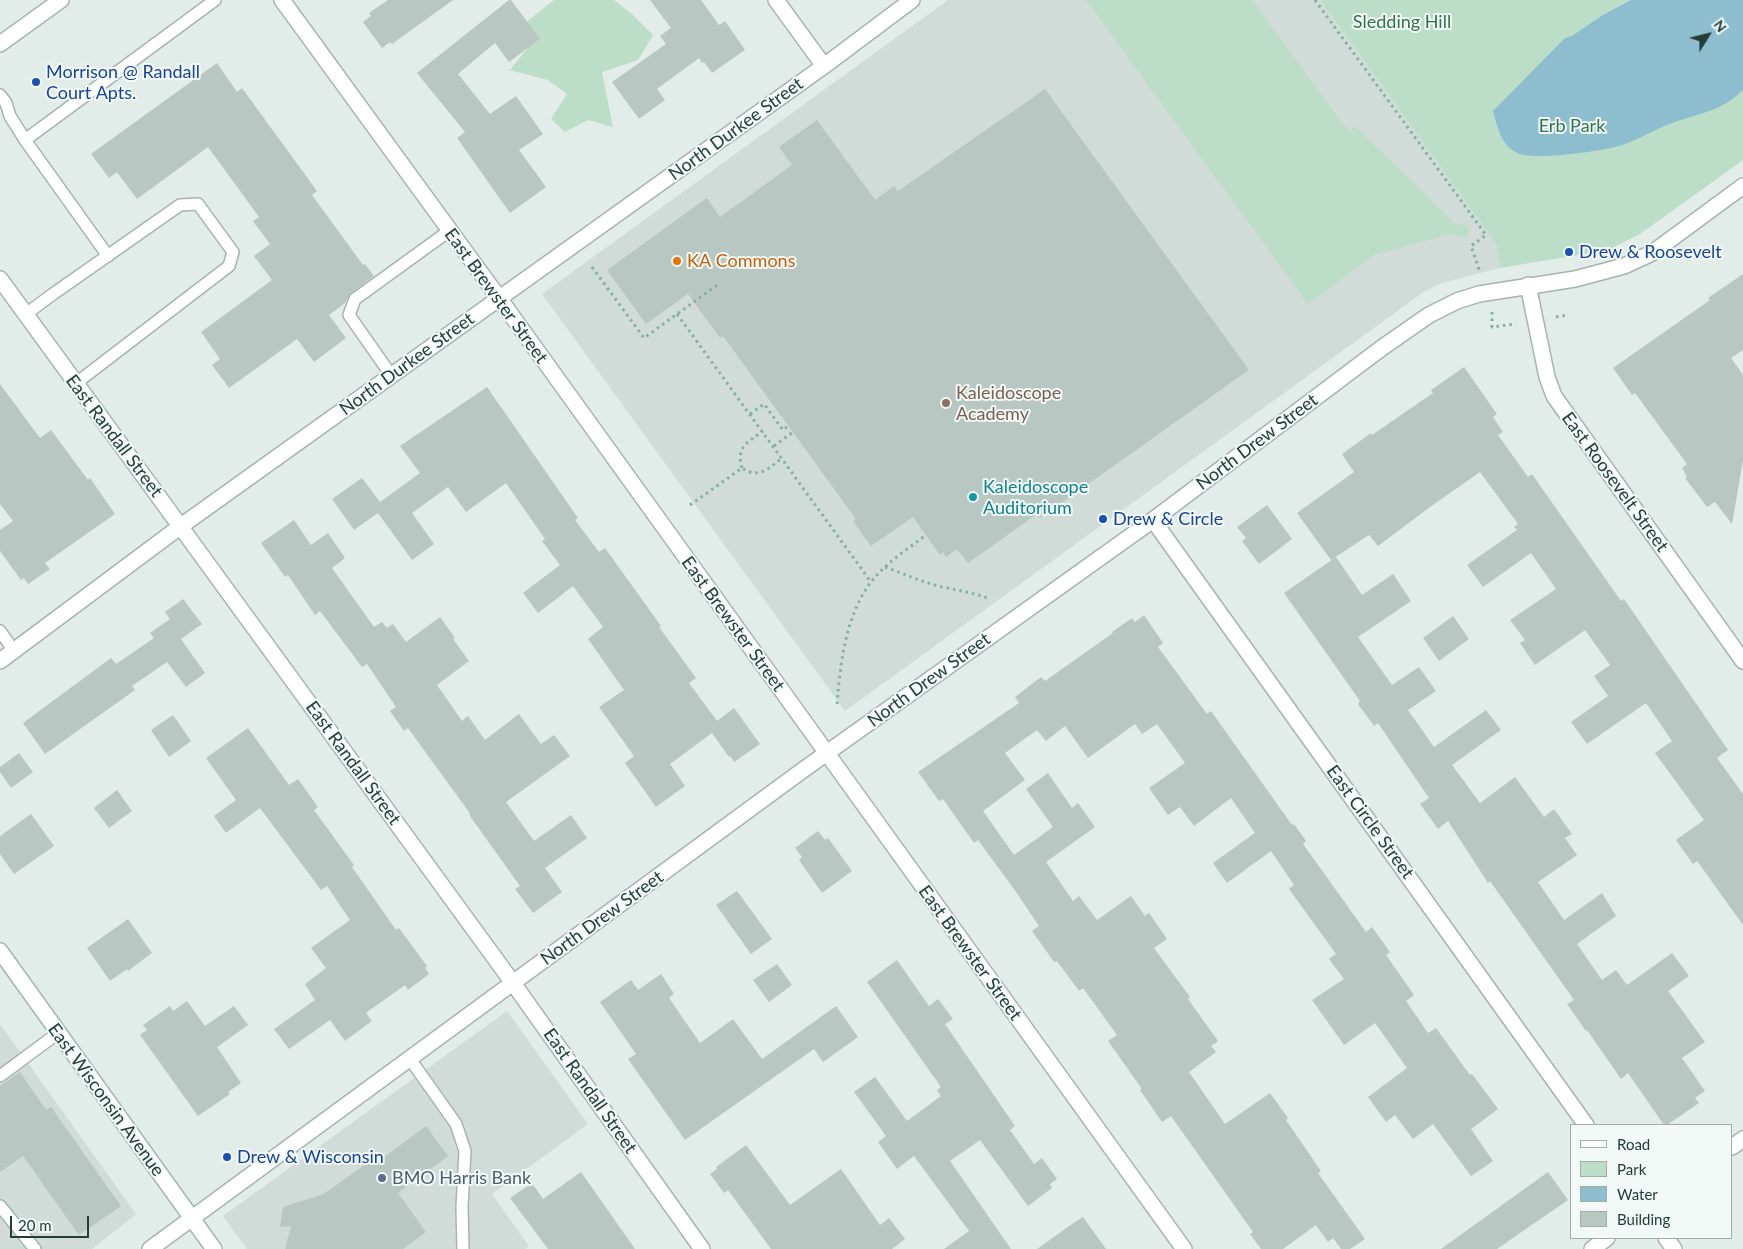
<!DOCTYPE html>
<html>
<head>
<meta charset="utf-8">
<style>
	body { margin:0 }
	#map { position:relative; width:1743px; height:1249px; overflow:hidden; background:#e2ece9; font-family:Lato,sans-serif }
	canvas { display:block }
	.legend { position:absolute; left:1570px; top:1124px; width:162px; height:115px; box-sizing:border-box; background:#f3f9f6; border:1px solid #a0aeaa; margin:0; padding:6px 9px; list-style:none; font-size:15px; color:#233d39 }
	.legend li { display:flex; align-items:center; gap:10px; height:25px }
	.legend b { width:25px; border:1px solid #a0aeaa }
	.north { position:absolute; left:1683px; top:10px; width:50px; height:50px; -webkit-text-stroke:4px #f3f9f6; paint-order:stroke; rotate:54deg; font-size:14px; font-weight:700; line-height:20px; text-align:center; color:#233d39 }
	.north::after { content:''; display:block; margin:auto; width:18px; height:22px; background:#233d39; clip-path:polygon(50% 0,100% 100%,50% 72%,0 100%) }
	.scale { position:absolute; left:10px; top:1216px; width:79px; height:22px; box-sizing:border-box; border:2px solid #233d39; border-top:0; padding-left:6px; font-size:15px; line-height:18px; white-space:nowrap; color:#233d39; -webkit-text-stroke:4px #f3f9f6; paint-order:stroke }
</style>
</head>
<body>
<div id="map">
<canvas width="1743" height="1249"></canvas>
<ul class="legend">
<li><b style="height:6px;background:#fff"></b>Road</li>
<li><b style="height:14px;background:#bcddc8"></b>Park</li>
<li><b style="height:14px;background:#8cbed0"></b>Water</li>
<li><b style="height:14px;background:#b8c7c2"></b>Building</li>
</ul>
<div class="north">N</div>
<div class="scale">20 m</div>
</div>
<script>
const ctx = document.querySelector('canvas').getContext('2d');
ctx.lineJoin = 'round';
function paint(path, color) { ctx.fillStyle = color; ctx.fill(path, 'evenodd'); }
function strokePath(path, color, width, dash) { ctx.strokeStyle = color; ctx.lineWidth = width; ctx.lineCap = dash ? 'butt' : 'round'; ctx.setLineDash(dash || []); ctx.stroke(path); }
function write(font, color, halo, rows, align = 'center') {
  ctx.font = font + ' Lato,sans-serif'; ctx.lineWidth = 4; ctx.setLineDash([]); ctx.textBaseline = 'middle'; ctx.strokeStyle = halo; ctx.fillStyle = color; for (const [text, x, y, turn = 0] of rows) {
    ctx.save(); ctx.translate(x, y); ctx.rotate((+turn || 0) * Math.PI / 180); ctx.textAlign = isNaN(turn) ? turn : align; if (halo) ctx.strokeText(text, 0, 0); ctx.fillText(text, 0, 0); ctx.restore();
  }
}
const built = new Path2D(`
	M948,0H1320L1496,244L1500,268L1442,283L1425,291L845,711L542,294Z
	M507,1011L588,1124L492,1194L529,1246L525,1249H247L223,1216Z
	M0,1024L136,1214L92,1249H0Z`);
const green = new Path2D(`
	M554,0H614L632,14L653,35L638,60L602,72L613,127L588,120L565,132L551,119L567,94L548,80L510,70L526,50L525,23Z
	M1086,0H1252L1349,132L1355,126L1457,225L1458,224L1469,226L1467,238L1455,236V233L1374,255L1308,304Z
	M1320,0H1743V160L1640,234L1608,250L1500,268L1496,244Z`);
const water = new Path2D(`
	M1631,0H1743V90C1720,112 1702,112 1675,122C1657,128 1640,139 1622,145C1605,151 1532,161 1517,153C1501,145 1497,126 1493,111L1565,38L1572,36L1603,15Z`);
const building = new Path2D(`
	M388,0H453L392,44L390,42L382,48L363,22L371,16L369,13Z
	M509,0H511L540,39L509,62L495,43L458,74L490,114L516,96L543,134L519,150L546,187L510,213L457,138L465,132L417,73Z
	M650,0H701L719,25L725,21L745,50L712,73L704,62L702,63L699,58L657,89L665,100L639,119L612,82L666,44L660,36L671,28Z
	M217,63L237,92L242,88L317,191L312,195L363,265L365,264L374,276L351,293L345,303L329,315L346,338L314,362L297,339L229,388L212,365L220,359L201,332L272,280L254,256L270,244L253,221L259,217L208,147L137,199L117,172L109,178L91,154Z
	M1045,89L1249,370L1040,518L1037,514L968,563L957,549L946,557L943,552L940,555L913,517L871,546L853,521L856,519L723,336L720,338L688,294L646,324L607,270L707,198L720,217L792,165L779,147L817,120L875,200L894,186L898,191Z
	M1743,274V350L1731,358L1743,375V460L1732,524L1715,502L1707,507L1685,478L1687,477L1682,468L1687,464L1635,393L1632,395L1613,368L1710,300L1708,298Z
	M1464,367L1497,414L1493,417L1503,432L1498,435L1528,477L1532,474L1621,601L1624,599L1728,750L1717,758L1743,794V925L1697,861L1693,864L1676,840L1704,820L1655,753L1672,741L1646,703L1587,744L1571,722L1608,696L1594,676L1610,665L1585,630L1535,665L1520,643L1525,640L1510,620L1556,589L1531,553L1483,587L1467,565L1517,530L1514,527L1518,524L1480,472L1430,507L1378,546L1369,535L1331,560L1297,513L1354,472L1342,454L1371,433L1372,435L1433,393L1431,390Z
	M0,384L40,438L51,430L88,480L90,478L115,514L45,563L50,569L28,584L24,578L21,580L0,551V530L13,521L0,504Z
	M487,387L578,518L575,520L599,552L605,548L661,626L659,627L696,678L689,683L717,721L734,708L760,744L734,762L730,756L729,757L712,733L670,764L685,786L656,807L625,763L634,756L599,707L624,690L588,639L603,627L573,586L538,613L523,593L560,565L542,541L545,539L506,483L466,512L448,487L412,513L434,544L412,560L378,513L354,530L332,499L362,478L380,502L420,473L400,446Z
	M1267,505L1292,539L1259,564L1242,541L1246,538L1237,527Z
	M294,520L311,545L328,533L345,558L332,568L374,627L382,622L387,628L393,624L406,642L440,617L455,638L453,639L469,661L437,685L462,721L468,716L485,740L519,714L541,744L554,735L570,756L506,802L534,841L571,815L587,838L545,868L562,892L533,913L515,889L520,886L470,816L469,812L408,728L404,731L390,711L396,707L367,664L362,667L320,611L315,615L288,575L285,577L261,543Z
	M1336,557L1362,595L1393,574L1411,601L1358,637L1392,685L1419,667L1436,691L1408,710L1434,747L1486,710L1501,730L1452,765L1480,803L1515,777L1544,817L1554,809L1572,834L1565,838L1577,855L1538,882L1564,920L1602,893L1616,916L1577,944L1602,980L1616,970L1627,985L1672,953L1689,976L1668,991L1705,1042L1682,1058L1705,1091L1695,1098L1699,1103L1667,1125H1664L1628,1073L1621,1079L1587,1030L1586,1031L1567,1004L1574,1000L1490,881L1488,883L1448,821L1438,829L1420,804L1429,798L1378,723L1374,726L1358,704L1360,701L1284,593Z
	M183,599L202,624L181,639L205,673L186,687L167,662L132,686L135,690L45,754L23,723L111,658L116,664L154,638L150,633L170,619L165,612Z
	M1144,615L1163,643L1158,647L1207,714L1211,711L1292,825L1294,824L1306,841L1303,844L1366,932L1372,927L1390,952L1386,955L1414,995L1406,1001L1428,1033L1436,1028L1470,1075L1472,1074L1498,1109L1471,1129L1493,1161L1471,1176L1433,1124L1413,1139L1395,1115L1386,1122L1368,1097L1407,1068L1375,1023L1344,1045L1312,1000L1344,979L1329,959L1336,954L1289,889L1294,885L1271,851L1227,883L1213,863L1255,833L1231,798L1194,826L1180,807L1168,815L1149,788L1185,763L1157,724L1142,734L1135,724L1088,758L1065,726L1046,741L1037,730L1005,753L1025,780L983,811L1014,855L1053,827L1026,789L1048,773L1072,808L1078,803L1095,827L1046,862L1073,901L1079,896L1097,920L1131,896L1145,916L1149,913L1167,939L1154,948L1190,997L1188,999L1218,1041L1211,1046L1216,1052L1189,1072L1225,1124L1270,1093L1288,1118L1286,1120L1321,1171L1318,1173L1365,1239L1350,1249H1341L1333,1238L1328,1242L1316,1225L1283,1249H1261L1250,1234L1253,1232L1171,1116L1162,1122L1140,1090L1142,1089L1108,1041L1117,1035L1083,988L1079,991L1057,961L1054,962L1032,931L1039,926L1014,889L978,840L974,843L943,799L939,801L918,772L1019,703L1015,697L1041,677L1045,681L1113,633L1112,632L1132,618L1135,622Z
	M1453,616L1469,639L1439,661L1423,638Z
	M173,715L191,741L169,757L151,730Z
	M248,728L289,785L298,779L318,807L314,810L354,865L352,867L396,930L399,928L427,966L425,968L429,974L408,990L405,985L367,1012L366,1013L372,1021L345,1041L330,1020L289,1049L274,1029L315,1000L305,984L326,968L311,948L350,920L327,886L321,890L260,808L226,833L214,816L236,800L206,758Z
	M19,753L33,772L11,788L0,772V767Z
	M117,790L132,811L109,828L94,808Z
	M31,814L54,846L14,874L0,854V836Z
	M818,831L825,840L828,838L852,871L822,893L799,860L802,857L795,848Z
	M737,891L772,939L751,954L716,905Z
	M128,919L152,953L128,971L127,969L110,981L87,948Z
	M897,960L929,1006L938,999L953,1019L945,1024L1015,1126L1010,1130L1034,1164L1042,1158L1057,1179L1050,1184L1052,1188L1028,1206L980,1140L950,1161L1011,1249H944L969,1231L914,1156L897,1169L878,1142L886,1136L854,1092L875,1077L907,1121L941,1096L937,1090L941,1087L867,982Z
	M777,964L792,985L769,1002L753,980Z
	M661,974L674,994L669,998L700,1043L733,1019L762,1059L836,1006L858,1037L823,1062L814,1049L685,1140L628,1059L636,1054L600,1002L631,980L638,990Z
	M187,1001L205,1026L234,1006L248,1025L217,1047L241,1083L228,1092L230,1094L198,1116L140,1035L147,1030L143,1025L170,1006L173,1011Z
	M20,1072L46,1110L51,1107L121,1206L79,1235L23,1156L0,1172V1086Z
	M426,1126L448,1156L398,1193L426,1232L403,1249H285L291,1226L280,1227L283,1207L324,1194L373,1159L376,1163Z
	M746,1145L790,1205L841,1169L880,1225L889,1218L905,1239L892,1249H771L728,1190L724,1193L710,1174L717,1169L716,1167Z
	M581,1172L635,1249H548L510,1198L532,1183L543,1199Z
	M1548,1172L1568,1200L1497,1249H1441Z
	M1083,1217L1106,1249H1037L1075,1222Z`);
const path = new Path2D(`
	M1315,0L1486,235L1471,246L1480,272
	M592,267L644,338L720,283
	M1492,312V327L1516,324
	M677,314L871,582
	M1556,317L1568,315
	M750,414L764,404L783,430L788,426
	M774,446L793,432
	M742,468C736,446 747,443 763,431
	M690,505L742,468C759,479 768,469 782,458
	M885,567C904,574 922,582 942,587C958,590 973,593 988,598
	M837,704C841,656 847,600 886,566C898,555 913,545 926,535`);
const service = new Path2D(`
	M0,95L6,103L10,116L25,140L108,256
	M25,140L215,0
	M26,314L53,294L180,205L198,204L233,252L229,266L75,384
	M391,375L349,315L355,299L449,231
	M0,631L14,651
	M410,1059L456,1124L465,1151L462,1207L463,1249
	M0,1076L58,1033
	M0,1206L35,1249`);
const minor = new Path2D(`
	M282,0L499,298L1184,1249
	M776,0L824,66
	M0,44L61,0
	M0,279L513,983L702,1249
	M1528,285L1547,377L1554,396L1743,661
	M1153,520L1586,1125
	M0,661L181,526L824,66L912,0
	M1732,1147L1743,1139
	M1666,1238L1674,1249
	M1592,1249L1607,1238`);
const tertiary = new Path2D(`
	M150,1249L803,770L1153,520L1383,347L1429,315L1457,301L1479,294L1575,279L1624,266L1652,253L1743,186`);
const secondary = new Path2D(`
	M0,951L214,1249`);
const markers = [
	[36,82,5,"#1a4fb4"],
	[1569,252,5,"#1a4fb4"],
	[677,261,5,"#e8710a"],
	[946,403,5,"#8d6e63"],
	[973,497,5,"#0f9aa8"],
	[1103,519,5,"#1a4fb4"],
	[227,1157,5,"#1a4fb4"],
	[382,1178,5,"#5c6f8a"]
];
const parkNames = [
	["Sledding Hill",1402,22],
	["Erb Park",1572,126]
];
const transitNames = [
	["Morrison @ Randall",46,72],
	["Court Apts.",46,93],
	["Drew & Roosevelt",1579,252],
	["Drew & Circle",1113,519],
	["Drew & Wisconsin",237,1157]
];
const streetNames = [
	["North Durkee Street",736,129,-36],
	["East Brewster Street",496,296,54],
	["North Durkee Street",407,364,-36],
	["East Randall Street",114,436,53],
	["North Drew Street",1257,442,-37],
	["East Roosevelt Street",1615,482,54],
	["East Brewster Street",733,624,54],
	["North Drew Street",929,680,-36],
	["East Randall Street",353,763,54],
	["East Circle Street",1370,822,54],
	["North Drew Street",602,918,-36],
	["East Brewster Street",970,953,54],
	["East Randall Street",590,1091,55],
	["East Wisconsin Avenue",106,1100,54]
];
const foodNames = [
	["KA Commons",687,261]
];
const educationNames = [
	["Kaleidoscope",956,393],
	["Academy",956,414]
];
const cultureNames = [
	["Kaleidoscope",983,487],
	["Auditorium",983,508]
];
const serviceNames = [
	["BMO Harris Bank",392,1178]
];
paint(built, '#d1dcd8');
paint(green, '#bcddc8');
paint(water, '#8cbed0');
paint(building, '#b8c7c2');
strokePath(service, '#a5b4b1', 14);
strokePath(minor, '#a5b4b1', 18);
strokePath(tertiary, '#a5b4b1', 18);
strokePath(secondary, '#a1b8b2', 18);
strokePath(path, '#84afa6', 3, [2.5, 4]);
strokePath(service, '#fff', 11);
strokePath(minor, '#fff', 15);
strokePath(tertiary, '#fff', 15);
strokePath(secondary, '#fff', 15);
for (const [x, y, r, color] of markers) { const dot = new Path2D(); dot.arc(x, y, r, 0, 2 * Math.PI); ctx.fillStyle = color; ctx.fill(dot); strokePath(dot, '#f3f9f6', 2); }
write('18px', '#2e7350', '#f3f9f6', parkNames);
write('18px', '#164399', '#f3f9f6', transitNames, 'left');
write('18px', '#233d39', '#f3f9f6', streetNames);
write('18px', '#c56008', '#f3f9f6', foodNames, 'left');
write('18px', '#785e54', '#f3f9f6', educationNames, 'left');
write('18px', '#0d838f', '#f3f9f6', cultureNames, 'left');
write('18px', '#4e5e75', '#f3f9f6', serviceNames, 'left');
</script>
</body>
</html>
